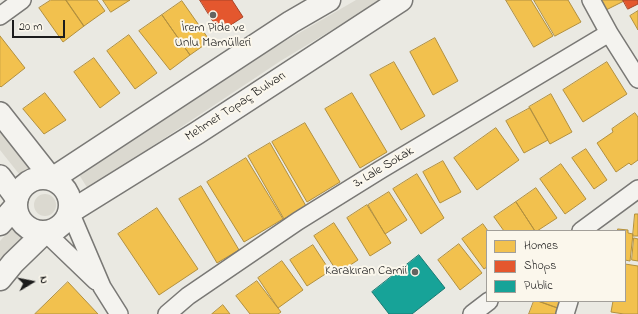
<!DOCTYPE html>
<html>
<head>
<meta charset="utf-8">
<style>
	body { margin:0 }
	#map { position:relative; width:638px; height:314px; overflow:hidden; background:#eae9e2; font-family:"Indie Flower",sans-serif }
	canvas { display:block }
	.legend { position:absolute; left:486px; top:230px; width:140px; height:72px; box-sizing:border-box; background:#fbf7ec; border:1px solid #a29f99; margin:0; padding:5px 7px; list-style:none; font-size:12px; color:#1c1c1c }
	.legend li { display:flex; align-items:center; gap:8px; height:20px }
	.legend b { width:20px; border:1px solid #a29f99 }
	.north { position:absolute; left:12px; top:262px; width:40px; height:40px; -webkit-text-stroke:3px #fbf7ec; paint-order:stroke; rotate:80deg; font-size:11px; font-weight:700; line-height:16px; text-align:center; color:#1c1c1c }
	.north::after { content:''; display:block; margin:auto; width:14px; height:18px; background:#1c1c1c; clip-path:polygon(50% 0,100% 100%,50% 72%,0 100%) }
	.scale { position:absolute; left:12px; top:20px; width:53px; height:18px; box-sizing:border-box; border:2px solid #1c1c1c; border-top:0; padding-left:5px; font-size:12px; line-height:14px; white-space:nowrap; color:#1c1c1c; -webkit-text-stroke:3px #fbf7ec; paint-order:stroke }
</style>
</head>
<body>
<div id="map">
<canvas width="638" height="314"></canvas>
<ul class="legend">
<li><b style="height:11px;background:#f2c14e"></b>Homes</li>
<li><b style="height:11px;background:#e4572e"></b>Shops</li>
<li><b style="height:11px;background:#17a398"></b>Public</li>
</ul>
<div class="north">N</div>
<div class="scale">20 m</div>
</div>
<script>
const ctx = document.querySelector('canvas').getContext('2d');
ctx.lineJoin = 'round';
function paint(path, color) { ctx.fillStyle = color; ctx.fill(path, 'evenodd'); }
function strokePath(path, color, width, dash) { ctx.strokeStyle = color; ctx.lineWidth = width; ctx.lineCap = dash ? 'butt' : 'round'; ctx.setLineDash(dash || []); ctx.stroke(path); }
function write(font, color, halo, rows, align = 'center') {
  ctx.font = font + ' "Indie Flower",sans-serif'; ctx.lineWidth = 4; ctx.setLineDash([]); ctx.textBaseline = 'middle'; ctx.strokeStyle = halo; ctx.fillStyle = color; for (const [text, x, y, turn = 0] of rows) {
    ctx.save(); ctx.translate(x, y); ctx.rotate((+turn || 0) * Math.PI / 180); ctx.textAlign = isNaN(turn) ? turn : align; if (halo) ctx.strokeText(text, 0, 0); ctx.fillText(text, 0, 0); ctx.restore();
  }
}
const green = new Path2D(`
	M356,0H382L282,60L88,189L78,173L275,47Z
	M0,128L34,170L23,179L0,150Z
	M34 205a11 11 0 1 1 22 0a11 11 0 1 1-22 0Z
	M15,224L28,234L0,267V241Z`);
const homes = new Path2D(`
	M51,0H66L84,26L63,42L39,8Z
	M66,0H97L105,11L84,26Z
	M103,0H130L111,12Z
	M506,0H531L553,36L534,47Z
	M534,0H568L581,22L555,36Z
	M596,0H623L624,1L602,12Z
	M182,1L210,41L190,55L162,15Z
	M638,11V30L630,16Z
	M162,15L190,55L170,70L139,31Z
	M129,35L157,73L135,89L107,51Z
	M0,36L25,68L1,87L0,86Z
	M435,38L458,81L433,95L410,52Z
	M94,58L120,93L100,108L74,72Z
	M394,62L425,116L401,130L370,75Z
	M607,62L627,94L583,122L563,90Z
	M45,93L66,120L44,134L23,109Z
	M352,93L387,152L360,168L325,109Z
	M551,94L572,132L550,144L529,107Z
	M530,108L548,140L524,153L506,121Z
	M635,113L638,117V160L631,165L629,163L616,172L597,143L613,132L612,129Z
	M305,123L340,182L307,202L272,142Z
	M496,128L519,160L477,190L454,158Z
	M270,143L306,206L284,219L248,156Z
	M586,149L607,180L594,189L572,158Z
	M246,158L283,219L244,242L207,182Z
	M443,161L461,192L440,203L423,172Z
	M561,164L586,199L565,214L540,179Z
	M417,174L444,218L421,234L393,189Z
	M201,186L239,250L217,263L179,199Z
	M536,188L557,218L537,231H535L516,202Z
	M389,192L407,220L385,234L368,205Z
	M516,202L535,231H504L494,217Z
	M367,205L391,243L370,256L347,218Z
	M157,208L198,269L159,295L118,234Z
	M635,214H638V236H633Z
	M334,223L358,260L338,273L314,236Z
	M483,224L488,231H487V267L484,269L462,239Z
	M618,229L628,230V233L633,234L630,261L625,260V231H618Z
	M634,238L638,239V261L632,260Z
	M459,244L482,273L460,290L438,260Z
	M313,245L330,271L307,286L290,260Z
	M282,261L303,290L278,308L258,278Z
	M625,264L638,266V314H624L611,312L613,301H625Z
	M257,281L281,312L278,314H250L236,296Z
	M68,282L98,314H35Z
	M534,301H538L561,309L560,314H529Z
	M538,301H564L561,309Z
	M223,305L230,314H212Z`);
const shops = new Path2D(`
	M200,0H232L243,17L220,32Z
	M623,0H638V4L628,9Z`);
const public = new Path2D(`
	M419,255L445,288L412,314H389L372,292Z`);
const minor = new Path2D(`
	M591,0L609,33L638,79
	M0,16L22,0
	M70,212L102,287L119,314
	M581,231L638,189
	M45,232L96,281
	M167,314L188,296L298,221L380,170L609,33
	M472,314L489,301
	M565,314L569,301`);
const tertiary = new Path2D(`
	M0,113L52,179
	M0,176L17,199`);
const secondary = new Path2D(`
	M16 205a27 27 0 1 1 54 0a27 27 0 1 1-54 0Z
	M52,179L291,22L329,0
	M70,212L197,133L401,0
	M0,224L16,206
	M0,279L13,263L45,232`);
const markers = [
	[213,15,4,"#646461"],
	[415,272,4,"#646461"]
];
const poiNames = [
	["İrem Pide ve",213,29],
	["Unlu Mamülleri",213,44],
	["Karakıran Camii",407,272,"right"]
];
const streetNames = [
	["Mehmet Topaç Bulvarı",236,107,-33],
	["3. Lale Sokak",384,168,-31]
];
paint(green, '#dbd9d0');
paint(homes, '#f2c14e');
strokePath(homes, '#b2903f', 1);
paint(shops, '#e4572e');
strokePath(shops, '#a84529', 1);
paint(public, '#17a398');
strokePath(public, '#187a73', 1);
strokePath(minor, '#797875', 20);
strokePath(tertiary, '#797875', 24);
strokePath(secondary, '#797875', 25);
strokePath(minor, '#f4f3ef', 17);
strokePath(tertiary, '#f4f3ef', 21);
strokePath(secondary, '#f4f3ef', 22);
for (const [x, y, r, color] of markers) { const dot = new Path2D(); dot.arc(x, y, r, 0, 2 * Math.PI); ctx.fillStyle = color; ctx.fill(dot); strokePath(dot, '#fbf7ec', 1.5); }
write('13px', '#1c1c1c', '#fbf7ec', poiNames);
write('13px', '#1c1c1c', '#fbf7ec', streetNames);
</script>
</body>
</html>
